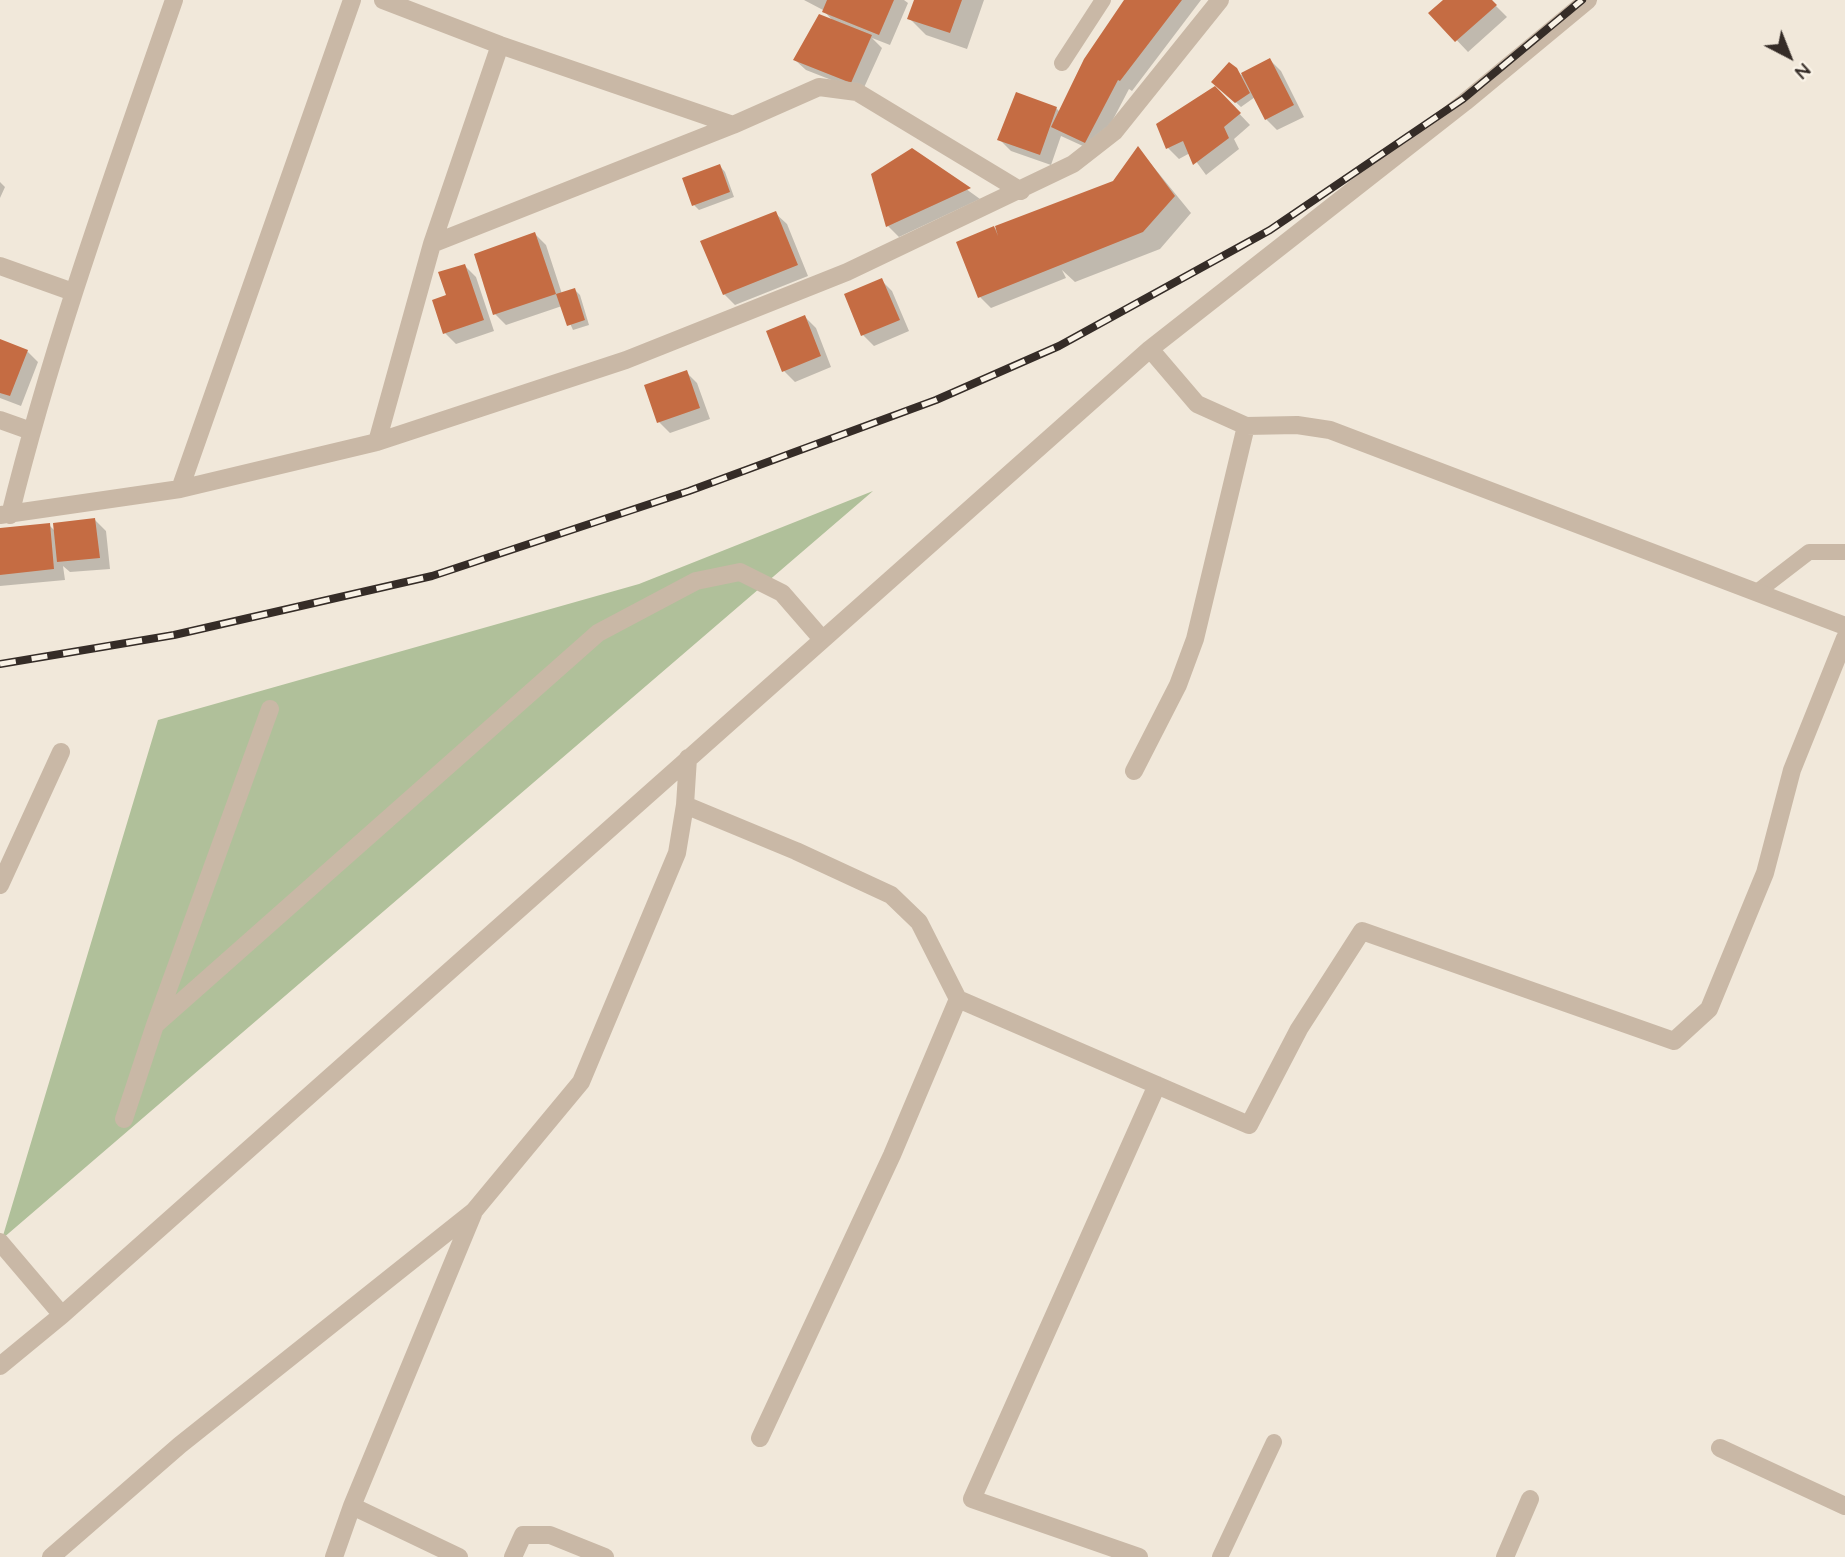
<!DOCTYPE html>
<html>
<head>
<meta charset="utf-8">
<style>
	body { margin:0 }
	#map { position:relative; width:1845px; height:1557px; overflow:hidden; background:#f1e8da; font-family:Quicksand,sans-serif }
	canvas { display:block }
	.north { position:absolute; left:1754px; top:21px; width:70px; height:70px; -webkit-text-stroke:5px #f9f2e6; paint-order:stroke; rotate:138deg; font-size:19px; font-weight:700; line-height:28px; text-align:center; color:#352c27 }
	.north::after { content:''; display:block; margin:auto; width:24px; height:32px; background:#352c27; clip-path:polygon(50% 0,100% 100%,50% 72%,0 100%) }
</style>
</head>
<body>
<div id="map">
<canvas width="1845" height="1557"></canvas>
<div class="north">N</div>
</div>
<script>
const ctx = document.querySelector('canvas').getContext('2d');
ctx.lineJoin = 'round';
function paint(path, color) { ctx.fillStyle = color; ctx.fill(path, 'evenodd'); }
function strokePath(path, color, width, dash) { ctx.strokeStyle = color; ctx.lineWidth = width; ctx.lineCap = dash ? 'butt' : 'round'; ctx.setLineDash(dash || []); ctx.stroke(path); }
const green = new Path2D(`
	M873,491L2,1239L158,720L639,584Z`);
const shadow = new Path2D(`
	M804,0H904L908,3L890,45L872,38L882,48L862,92L806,70L795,60L834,22L823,10Z
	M915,0H984L967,49L926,35L909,18Z
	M1126,0H1201L1132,91L1129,89L1096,152L1061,136L1051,165L1011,151L1000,140L1056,108L1060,112Z
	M1445,0H1490L1507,17L1468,52L1431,13Z
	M1270,60L1281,71L1304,117L1277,130L1266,119L1255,97L1241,107L1218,86L1236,70L1241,75Z
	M1215,88L1250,125L1234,139L1239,149L1206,175L1190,153L1179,159L1168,148L1159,125Z
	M1138,148L1191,213L1160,249L1075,282L1062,270L1066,278L991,308L980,297L958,243L1114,183Z
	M912,150L980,199L899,237L888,226Z
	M720,166L725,172L734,197L699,210L694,205Z
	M0,182L5,187L0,198Z
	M775,213L787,224L808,276L735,305L724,294Z
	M535,234L546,245L562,294L575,290L580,295L589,325L573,330L562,306L506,325L495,314Z
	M465,266L476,277L494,331L456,344L445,333L448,296Z
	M881,280L892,291L909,331L874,346L863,335Z
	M805,317L816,328L831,367L795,382L784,371Z
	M0,341L27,351L38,362L21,406L0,398Z
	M686,372L697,383L710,419L670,433L659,422Z
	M95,520L106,531L110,569L70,572L63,566L65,580L0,586V530L49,525L56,532Z`);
const building = new Path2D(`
	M827,0H894L879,35L822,12Z
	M914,0H962L950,33L907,19Z
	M1124,0H1182L1120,81L1118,80L1085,143L1051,127L1084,59Z
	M1443,0H1492L1497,5L1455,42L1428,13Z
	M819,14L872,35L851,83L793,60Z
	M1270,58L1294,105L1265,120L1241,73Z
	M1229,62L1237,68L1250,93L1235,103L1211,82Z
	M1215,86L1241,113L1224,127L1229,138L1193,165L1183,141L1166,149L1156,124Z
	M1016,92L1057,107L1040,155L997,140Z
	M1138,146L1175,196L1143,232L978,298L956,242L994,226L998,236L995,226L1113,181Z
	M912,148L971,188L886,227L871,174Z
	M720,164L730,192L692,206L682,178Z
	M776,211L798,265L723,295L700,241Z
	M535,232L556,294L493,315L474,254Z
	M465,264L484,320L443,334L432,300L446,295L438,272Z
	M882,278L900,320L861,336L844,294Z
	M575,288L585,320L567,326L556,294Z
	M805,315L821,356L782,372L766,331Z
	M0,339L28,350L10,396L0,393Z
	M687,370L700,408L657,423L644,385Z
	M95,518L100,558L57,562L53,523Z
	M50,523L54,569L0,575V528Z`);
const lane = new Path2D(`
	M1062,63L1103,0
	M1757,592L1809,552H1845
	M1220,1557L1274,1442`);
const street = new Path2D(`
	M383,0L500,45L733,125
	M432,244L733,125L819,87L857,92L1021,191
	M0,266L73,292
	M1150,349L1197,404L1246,426L1297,425L1330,430L1845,626
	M0,420L31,431
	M377,442L432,244L500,45
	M180,489L352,0
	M0,515L180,489L377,442L626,360L847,272L1073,164L1114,132L1220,0
	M10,515C53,340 115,170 174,0
	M1134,771L1178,685L1195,639L1246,426
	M685,805L796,851L891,895L919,922L958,999L1249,1125L1299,1029L1362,931L1674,1041L1709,1009L1765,873L1792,770L1845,638
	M0,885L61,752
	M155,1025L598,633L696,581L740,572L782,593L822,639
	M124,1119L155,1025L270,709
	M0,1242L62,1315
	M0,1366L62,1315L1150,349L1465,102L1588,0
	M760,1438L892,1155L958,999
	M1720,1448L1845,1506
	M352,1506L459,1557
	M51,1557L180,1445L474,1211L581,1082L677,853L685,805L688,758
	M334,1557L352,1506L473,1214
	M513,1557L523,1535H550L605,1557
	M1139,1557L972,1499L1157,1085
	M1505,1557L1530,1499`);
const rail = new Path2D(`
	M0,664L174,635L432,576L689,491L936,400L1059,346L1270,230L1463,99L1582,0`);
paint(green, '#b0c09a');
paint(shadow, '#0003');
paint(building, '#c56c43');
strokePath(lane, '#c9b8a6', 16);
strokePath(street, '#c9b8a6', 18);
strokePath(rail, '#352c27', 8);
strokePath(rail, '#f9f2e6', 5, [16]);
</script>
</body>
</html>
